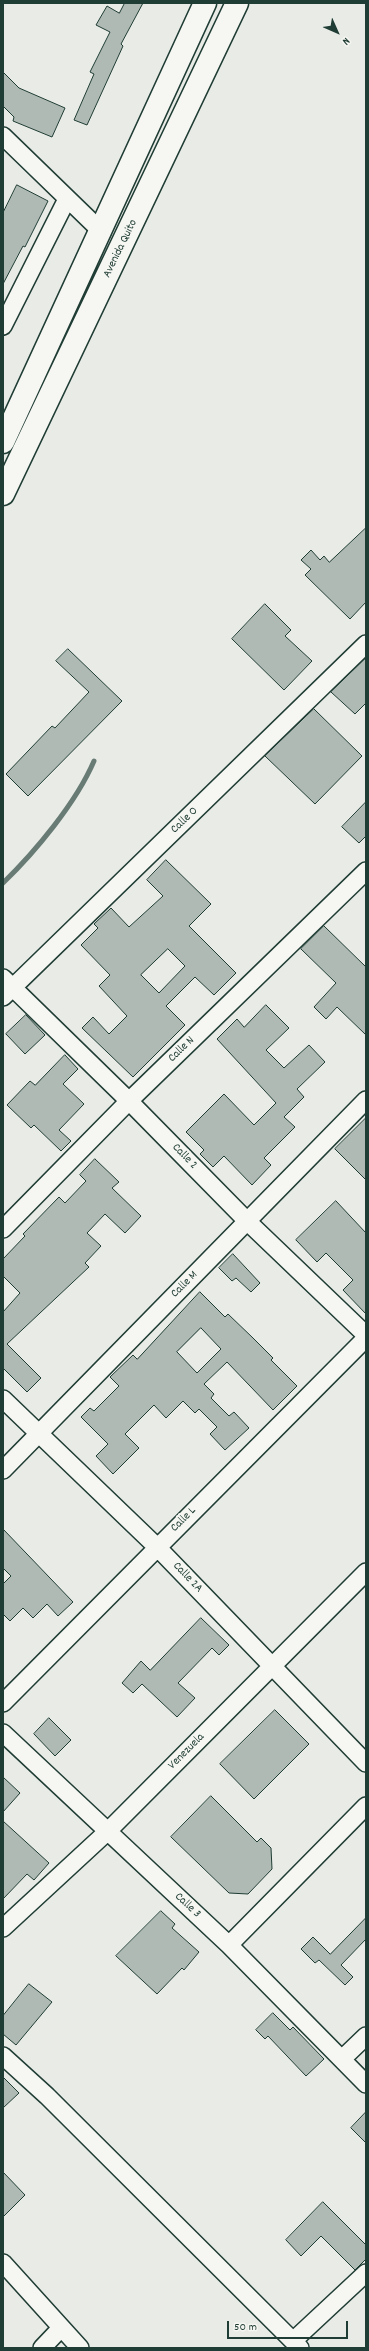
<!DOCTYPE html>
<html>
<head>
<meta charset="utf-8">
<style>
	body { margin:0 }
	#map { position:relative; width:369px; height:2351px; overflow:hidden; background:#e9ebe7; font-family:Dekko,sans-serif }
	canvas { display:block }
	.frame { position:absolute; inset:0; border:4px solid #1f3d34; pointer-events:none }
	.north { position:absolute; left:317px; top:12px; width:40px; height:40px; -webkit-text-stroke:3px #f6f6f2; paint-order:stroke; rotate:135deg; font-size:11px; font-weight:700; line-height:16px; text-align:center; color:#1f3d34 }
	.north::after { content:''; display:block; margin:auto; width:14px; height:18px; background:#1f3d34; clip-path:polygon(50% 0,100% 100%,50% 72%,0 100%) }
	.scale { position:absolute; left:227px; top:2321px; width:121px; height:18px; box-sizing:border-box; border:2px solid #1f3d34; border-top:0; padding-left:5px; font-size:12px; line-height:14px; white-space:nowrap; color:#1f3d34; -webkit-text-stroke:3px #f6f6f2; paint-order:stroke }
</style>
</head>
<body>
<div id="map">
<canvas width="369" height="2351"></canvas>
<div class="frame"></div>
<div class="north">N</div>
<div class="scale">50 m</div>
</div>
<script>
const ctx = document.querySelector('canvas').getContext('2d');
ctx.lineJoin = 'round';
function strokePath(path, color, width, dash) { ctx.strokeStyle = color; ctx.lineWidth = width; ctx.lineCap = dash ? 'butt' : 'round'; ctx.setLineDash(dash || []); ctx.stroke(path); }
function paint(path, color) { ctx.fillStyle = color; ctx.fill(path, 'evenodd'); }
function write(font, color, halo, rows, align = 'center') {
  ctx.font = font + ' Dekko,sans-serif'; ctx.lineWidth = 4; ctx.setLineDash([]); ctx.textBaseline = 'middle'; ctx.strokeStyle = halo; ctx.fillStyle = color; for (const [text, x, y, turn = 0] of rows) {
    ctx.save(); ctx.translate(x, y); ctx.rotate((+turn || 0) * Math.PI / 180); ctx.textAlign = isNaN(turn) ? turn : align; if (halo) ctx.strokeText(text, 0, 0); ctx.fillText(text, 0, 0); ctx.restore();
  }
}
const stream = new Path2D(`
	M3,883C35,852 76,803 94,761`);
const building = new Path2D(`
	M125,3H143L121,44L123,46L87,125L74,120L94,74L90,72L110,32L96,25L107,6L119,13Z
	M3,72L19,88L65,108L52,137L13,121L14,117L3,106Z
	M17,185L48,201L25,247L23,246L3,284V213Z
	M366,528V602L350,619L305,575L311,569L301,560L311,550L320,560L324,556L329,562Z
	M265,604L291,630L285,636L312,661L284,690L232,639Z
	M68,649L122,701L28,796L6,774L52,726L55,728L89,692L56,661Z
	M366,658V703L355,714L331,692Z
	M314,709L362,756L315,804L265,756Z
	M366,802V836L359,843L342,827Z
	M166,860L211,904L189,926L236,973L214,995L195,977L166,1006L185,1025L133,1077L82,1028L93,1017L109,1034L127,1016L99,986L110,975L81,945L98,928L94,924L111,908L129,927L163,896L147,880ZM168,949L185,966L159,993L141,975Z
	M324,926L366,967V1035L337,1007L326,1019L314,1007L336,983L301,949Z
	M266,1005L289,1028L266,1050L284,1068L309,1045L325,1062L297,1089L304,1097L284,1117L295,1127L264,1158L271,1165L252,1185L224,1156L213,1167L200,1154L204,1150L186,1132L224,1094L254,1125L276,1103L217,1039L237,1019L244,1027Z
	M26,1015L45,1035L25,1054L6,1034Z
	M65,1055L78,1069L63,1084L84,1104L59,1130L71,1141L61,1151L34,1125L31,1128L7,1105L30,1081L35,1085Z
	M366,1118V1180L335,1149Z
	M95,1159L119,1182L112,1188L141,1216L125,1233L105,1214L87,1233L101,1246L85,1263L89,1267L7,1344L41,1378L27,1392L3,1368V1312L20,1293L3,1276V1259L25,1236L23,1234L59,1197L65,1203L86,1181L80,1175Z
	M336,1201L366,1233V1314L343,1290L353,1280L326,1253L317,1262L296,1240Z
	M233,1254L260,1283L251,1292L236,1278L232,1281L219,1268Z
	M200,1292L225,1317L228,1314L253,1338L273,1358L271,1360L297,1386L273,1410L227,1362L204,1384L214,1394L211,1398L229,1416L234,1412L249,1428L225,1450L210,1434L217,1427L199,1409L195,1413L183,1401L166,1418L154,1405L125,1434L139,1448L113,1474L96,1456L108,1444L81,1417L90,1408L94,1411L119,1386L110,1377L133,1355L137,1359ZM201,1328L221,1349L197,1373L177,1352Z
	M3,1529L73,1602L58,1616L47,1604L33,1618L23,1608L10,1621L3,1614V1584L11,1576L3,1568Z
	M201,1618L229,1645L219,1655L212,1648L178,1683L195,1698L177,1717L142,1684L133,1693L122,1683L141,1661L150,1670Z
	M275,1710L309,1744L254,1799L220,1764Z
	M49,1718L71,1740L55,1756L34,1734Z
	M3,1777L20,1793L3,1812Z
	M211,1796L257,1842L261,1838L271,1848L272,1869L248,1894L229,1893L171,1837Z
	M3,1821L49,1863L34,1880L27,1874L3,1899Z
	M161,1911L175,1924L172,1928L199,1952L184,1970L182,1968L157,1994L116,1956Z
	M366,1918V1939L341,1965L353,1977L345,1985L319,1960L315,1963L301,1949L313,1937L330,1954Z
	M29,1984L52,2002L16,2045L3,2034V2016Z
	M273,2013L290,2030L293,2027L324,2059L306,2076L268,2036L265,2039L256,2030Z
	M3,2077L19,2093L3,2108Z
	M366,2112V2143L351,2128Z
	M3,2172L25,2195L3,2217Z
	M323,2202L366,2245V2259L355,2270L321,2236L301,2256L286,2240Z`);
const street = new Path2D(`
	M3,136L102,232
	M3,326L67,199
	M3,978L129,1101L248,1222L366,1335
	M3,997L366,644
	M3,1229L129,1101L366,871
	M3,1399L157,1547L366,1763
	M3,1470L366,1100
	M3,1703L366,1338
	M3,1733L229,1945L366,2084
	M3,1928L108,1831L366,1572
	M229,1945L366,1806
	M3,2056L47,2096L300,2348
	M342,2059L366,2036
	M3,2263L80,2348
	M293,2341L366,2273
	M42,2348L61,2328`);
const highway = new Path2D(`
	M3,442L205,3
	M3,494L237,3`);
const streetNames = [
	["Avenida Quito",121,249,-64],
	["Calle O",185,821,-44],
	["Calle N",182,1050,-44],
	["Calle 2",184,1157,46],
	["Calle M",185,1285,-45],
	["Calle L",184,1520,-45],
	["Calle 2A",187,1578,46],
	["Venezuela",187,1752,-45],
	["Calle 3",187,1906,43]
];
strokePath(stream, '#687c75', 5);
paint(building, '#b0bab5');
strokePath(building, '#1f3d34', 1);
strokePath(street, '#1f3d34', 20);
strokePath(highway, '#1f3d34', 25);
strokePath(street, '#f6f6f2', 17);
strokePath(highway, '#f6f6f2', 22);
write('12px', '#1f3d34', '#f6f6f2', streetNames);
</script>
</body>
</html>
